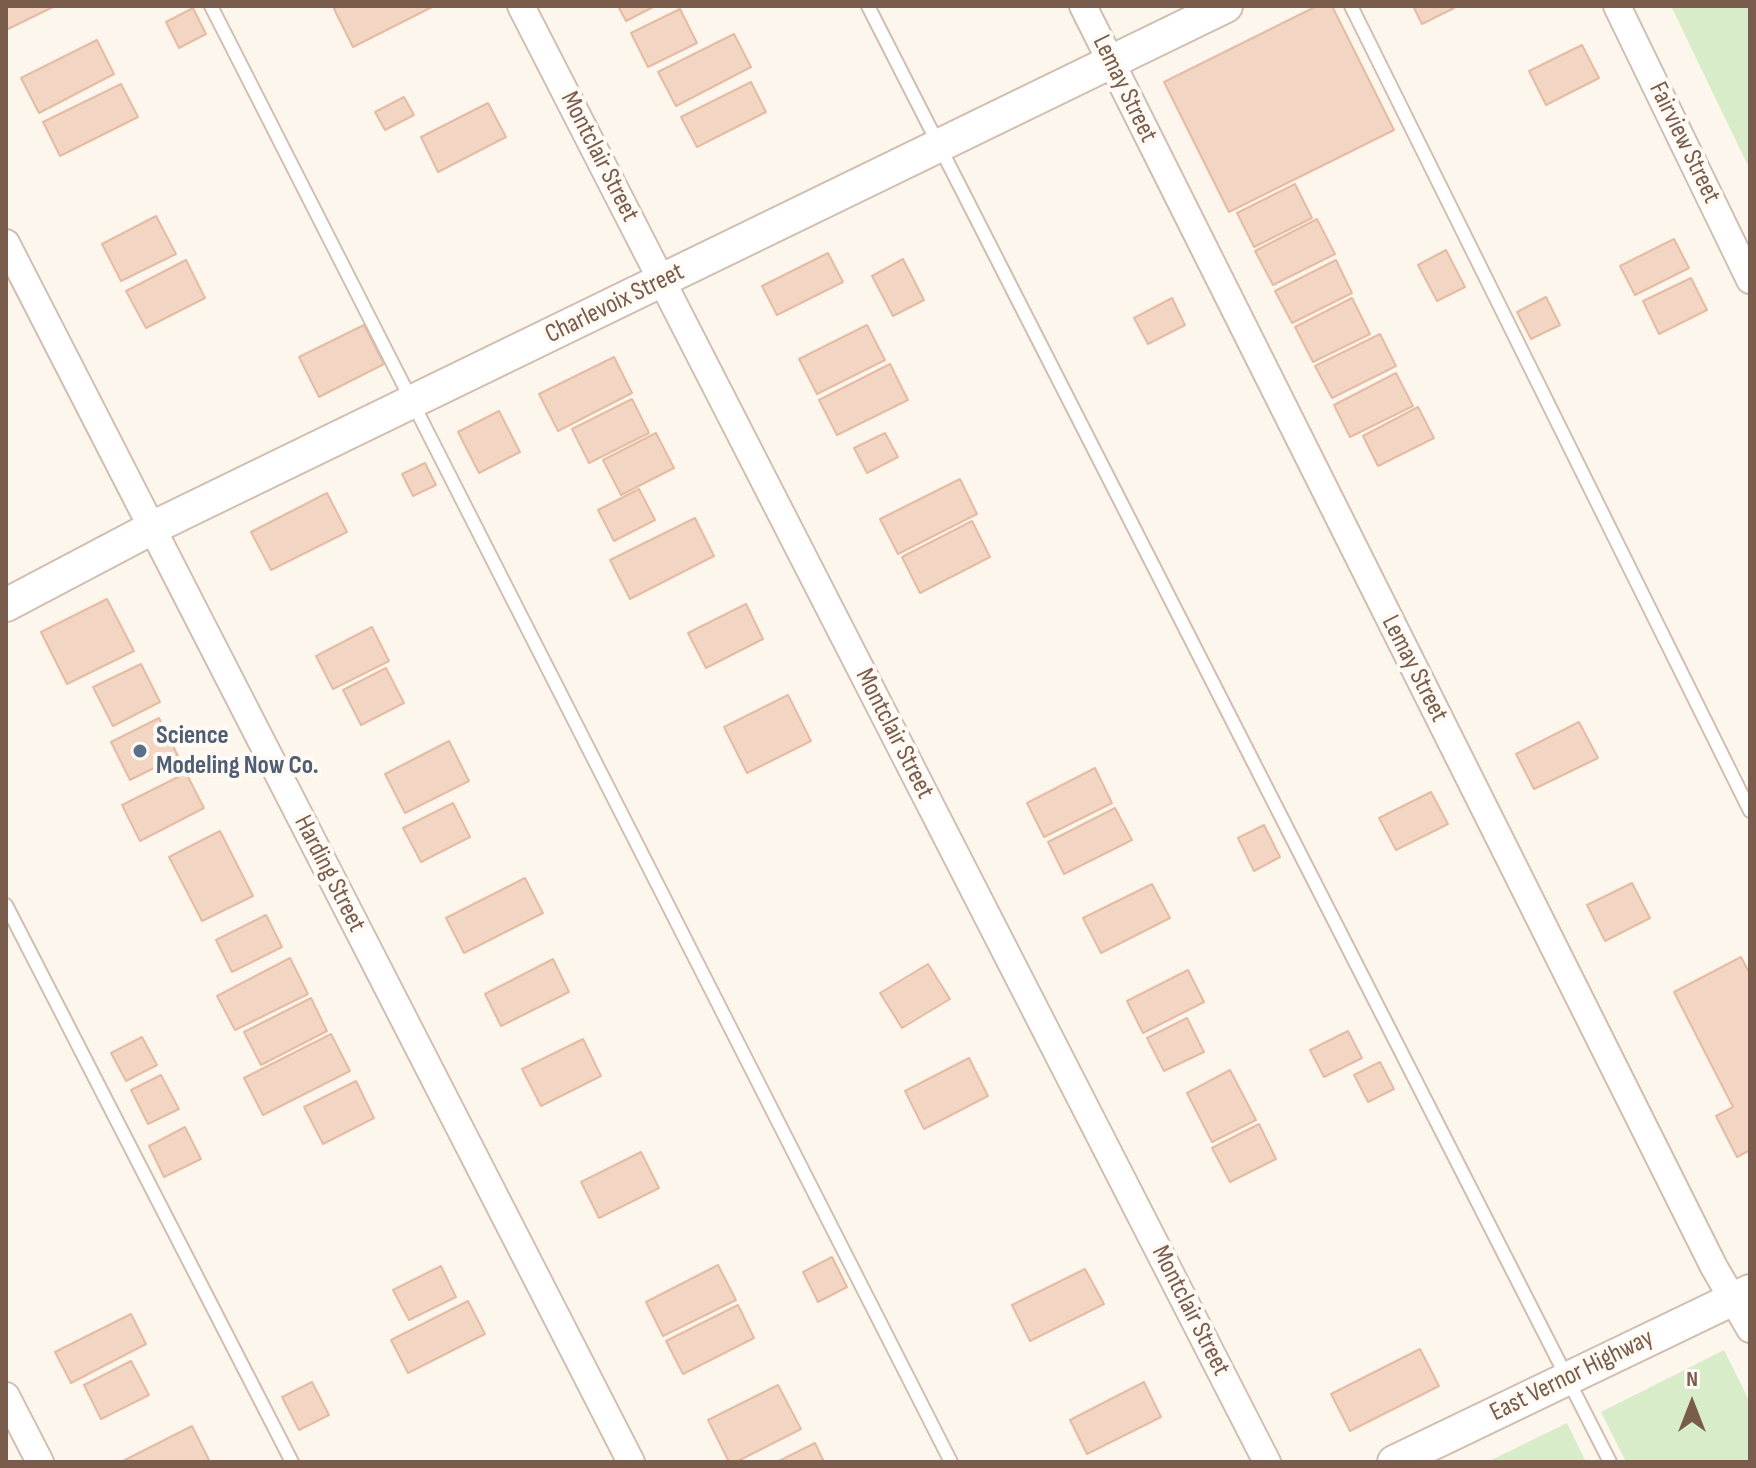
<!DOCTYPE html>
<html>
<head>
<meta charset="utf-8">
<style>
	body { margin:0 }
	#map { position:relative; width:1756px; height:1468px; overflow:hidden; background:#fdf6ec; font-family:"Sofia Sans Condensed",sans-serif }
	canvas { display:block }
	.frame { position:absolute; inset:0; border:8px solid #7a5c4d; pointer-events:none }
	.north { position:absolute; left:1652px; top:1364px; width:80px; height:80px; -webkit-text-stroke:6px #fffaf3; paint-order:stroke; rotate:0deg; font-size:22px; font-weight:700; line-height:32px; text-align:center; color:#7a5c4d }
	.north::after { content:''; display:block; margin:auto; width:28px; height:36px; background:#7a5c4d; clip-path:polygon(50% 0,100% 100%,50% 72%,0 100%) }
</style>
</head>
<body>
<div id="map">
<canvas width="1756" height="1468"></canvas>
<div class="frame"></div>
<div class="north">N</div>
</div>
<script>
const ctx = document.querySelector('canvas').getContext('2d');
ctx.lineJoin = 'round';
function paint(path, color) { ctx.fillStyle = color; ctx.fill(path, 'evenodd'); }
function strokePath(path, color, width, dash) { ctx.strokeStyle = color; ctx.lineWidth = width; ctx.lineCap = dash ? 'butt' : 'round'; ctx.setLineDash(dash || []); ctx.stroke(path); }
function write(font, color, halo, rows, align = 'center') {
  ctx.font = font + ' "Sofia Sans Condensed",sans-serif'; ctx.lineWidth = 8; ctx.setLineDash([]); ctx.textBaseline = 'middle'; ctx.strokeStyle = halo; ctx.fillStyle = color; for (const [text, x, y, turn = 0] of rows) {
    ctx.save(); ctx.translate(x, y); ctx.rotate((+turn || 0) * Math.PI / 180); ctx.textAlign = isNaN(turn) ? turn : align; if (halo) ctx.strokeText(text, 0, 0); ctx.fillText(text, 0, 0); ctx.restore();
  }
}
const green = new Path2D(`
	M1671,6H1750V170Z
	M1724,1350L1750,1402V1462H1626L1601,1412Z
	M1567,1423L1586,1462H1487Z`);
const building = new Path2D(`
	M6,6H55L6,30Z
	M339,6H434L353,47L334,9Z
	M618,6H655L626,21Z
	M1317,6H1332L1394,130L1229,212L1164,82Z
	M1413,6H1453L1454,8L1422,24Z
	M193,8L206,34L179,48L166,22Z
	M680,9L697,43L648,67L631,33Z
	M734,34L751,67L676,106L658,72Z
	M97,40L114,74L39,113L21,78Z
	M1582,45L1599,78L1546,105L1529,71Z
	M751,82L766,112L697,147L681,117Z
	M121,84L138,117L60,156L43,122Z
	M404,97L414,115L385,130L375,112Z
	M488,103L506,137L438,172L421,137Z
	M1295,184L1312,218L1254,247L1237,213Z
	M156,216L176,254L121,281L102,244Z
	M1317,219L1335,254L1273,285L1255,251Z
	M1674,239L1689,268L1635,295L1620,266Z
	M1446,250L1465,287L1437,301L1418,265Z
	M828,253L843,282L777,315L762,286Z
	M903,259L924,300L893,316L872,276Z
	M186,260L205,298L146,328L126,291Z
	M1336,260L1352,293L1292,323L1275,291Z
	M1691,278L1707,310L1659,334L1643,301Z
	M1546,297L1560,325L1531,339L1517,312Z
	M1172,298L1185,325L1148,344L1134,318Z
	M1352,298L1370,334L1313,362L1295,327Z
	M364,325L384,364L319,397L299,357Z
	M867,325L885,360L817,394L799,359Z
	M1380,334L1396,366L1332,398L1315,366Z
	M614,357L632,393L558,431L539,394Z
	M890,364L908,400L837,435L819,400Z
	M1396,373L1413,406L1350,437L1334,405Z
	M632,399L649,433L589,463L572,429Z
	M1418,407L1434,438L1378,466L1363,436Z
	M499,411L520,452L479,473L458,432Z
	M656,433L674,468L621,495L603,460Z
	M885,433L898,457L867,473L854,448Z
	M425,463L436,485L413,496L402,474Z
	M960,479L977,514L898,554L880,519Z
	M639,489L655,520L614,541L598,510Z
	M327,493L347,532L271,570L251,532Z
	M695,518L714,556L630,599L610,560Z
	M972,521L990,557L920,593L902,557Z
	M107,599L134,651L67,684L41,632Z
	M746,604L763,639L706,668L688,633Z
	M372,627L389,661L333,689L316,656Z
	M141,664L160,702L113,726L93,687Z
	M386,668L404,703L361,725L343,690Z
	M788,695L811,741L747,773L724,727Z
	M159,718L178,756L130,780L111,742Z
	M1579,722L1598,758L1534,789L1516,754Z
	M449,741L469,781L405,813L385,774Z
	M1095,768L1112,803L1044,837L1027,803Z
	M186,773L204,808L140,841L122,805Z
	M1431,792L1448,824L1396,850L1379,818Z
	M453,803L470,837L421,862L403,828Z
	M1115,808L1132,840L1064,874L1048,842Z
	M1264,825L1280,857L1254,871L1238,838Z
	M220,831L253,896L202,921L169,857Z
	M525,878L543,913L464,953L446,918Z
	M1632,883L1650,918L1605,941L1587,905Z
	M1152,884L1170,918L1101,953L1083,918Z
	M266,915L282,947L232,972L216,940Z
	M1741,957L1750,974V1150L1737,1157L1716,1116L1733,1107L1674,992Z
	M290,958L308,994L235,1030L217,996Z
	M553,959L569,992L501,1026L485,994Z
	M928,964L950,999L902,1028L880,993Z
	M1188,970L1204,1002L1143,1033L1127,1001Z
	M311,998L327,1031L261,1065L244,1032Z
	M1187,1018L1204,1052L1164,1071L1147,1038Z
	M1348,1031L1362,1058L1324,1077L1310,1050Z
	M331,1034L350,1071L263,1115L244,1078Z
	M142,1037L157,1065L126,1081L111,1053Z
	M583,1039L601,1076L541,1106L522,1069Z
	M969,1058L988,1096L924,1129L905,1091Z
	M1380,1062L1394,1089L1368,1102L1354,1075Z
	M1230,1070L1256,1120L1212,1142L1187,1093Z
	M161,1075L179,1109L148,1124L131,1090Z
	M356,1081L374,1118L323,1144L304,1107Z
	M1259,1124L1276,1159L1230,1182L1212,1148Z
	M185,1127L201,1159L164,1177L149,1146Z
	M641,1152L659,1188L599,1218L581,1182Z
	M832,1257L847,1287L818,1302L803,1272Z
	M718,1265L736,1300L663,1336L646,1302Z
	M441,1266L456,1297L409,1320L393,1290Z
	M1085,1269L1104,1304L1030,1341L1012,1305Z
	M468,1301L485,1334L408,1373L391,1340Z
	M738,1305L754,1338L683,1374L666,1341Z
	M131,1314L146,1344L71,1383L55,1352Z
	M1420,1349L1439,1386L1350,1431L1331,1394Z
	M131,1361L149,1395L101,1419L84,1385Z
	M312,1382L329,1415L299,1430L282,1397Z
	M1144,1382L1161,1417L1087,1454L1070,1420Z
	M778,1385L801,1429L736,1462H729L708,1420Z
	M192,1426L209,1460L205,1462H121Z
	M815,1443L824,1462H777Z`);
const service = new Path2D(`
	M211,6L951,1462
	M868,6L1610,1462
	M1351,6L1750,811
	M6,905L292,1462`);
const minor = new Path2D(`
	M521,6L1267,1462
	M1083,6L1714,1267L1750,1329
	M1617,6L1750,280
	M6,243L631,1462
	M6,1396L40,1462`);
const tertiary = new Path2D(`
	M6,605L152,528L1226,6
	M1394,1462L1750,1291`);
const markers = [
	[140,751,8,"#5c6f8a"]
];
const streetNames = [
	["Lemay Street",1124,89,64],
	["Fairview Street",1684,143,64],
	["Montclair Street",599,157,63],
	["Charlevoix Street",615,304,-26],
	["Lemay Street",1414,669,63],
	["Montclair Street",894,734,63],
	["Harding Street",329,874,63],
	["Montclair Street",1190,1311,63],
	["East Vernor Highway",1572,1376,-26]
];
const serviceNames = [
	["Science",156,736],
	["Modeling Now Co.",156,766]
];
paint(green, '#d8ecc9');
paint(building, '#f3d5c3');
strokePath(building, '#e6bba3', 2);
strokePath(service, '#d1beb0', 16);
strokePath(minor, '#d1beb0', 30);
strokePath(tertiary, '#d1beb0', 36);
strokePath(service, '#fff', 12);
strokePath(minor, '#fff', 26);
strokePath(tertiary, '#fff', 32);
for (const [x, y, r, color] of markers) { const dot = new Path2D(); dot.arc(x, y, r, 0, 2 * Math.PI); ctx.fillStyle = color; ctx.fill(dot); strokePath(dot, '#fffaf3', 3); }
write('26px', '#7a5c4d', '#fffaf3', streetNames);
write('bold 26px', '#4e5e75', '#fffaf3', serviceNames, 'left');
</script>
</body>
</html>
